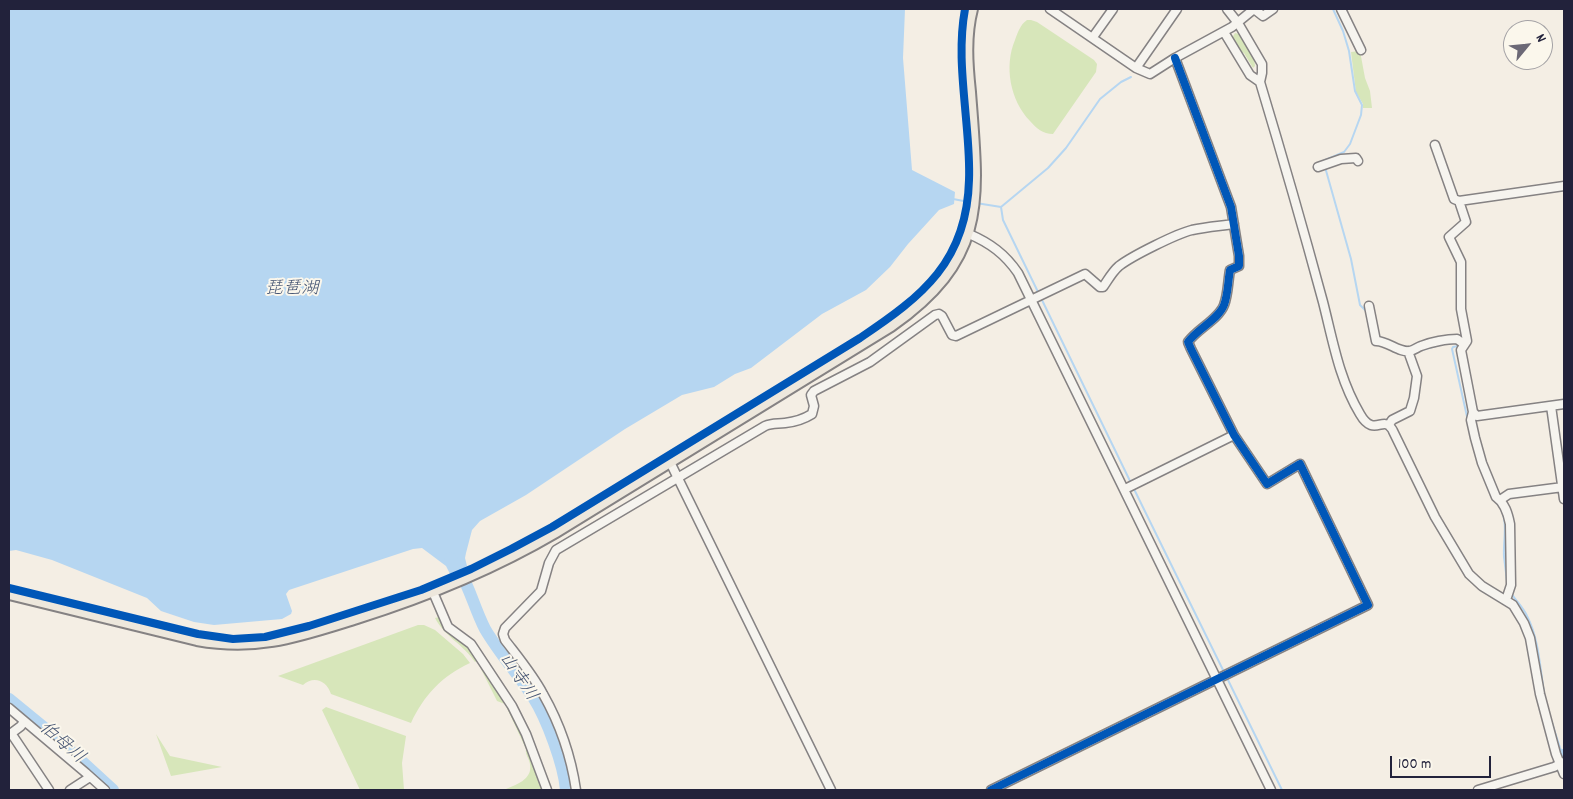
<!DOCTYPE html>
<html>
<head>
<meta charset="utf-8">
<style>
	body { margin:0 }
	#map { position:relative; width:1573px; height:799px; overflow:hidden; background:#f4eee4; font-family:Dekko,sans-serif }
	canvas { display:block }
	.frame { position:absolute; inset:0; border:10px solid #22223b; pointer-events:none }
	.north { position:absolute; left:1503px; top:20px; width:50px; height:50px; box-sizing:border-box; background:#fbf7ec; border:1px solid #a4a2a5; border-radius:50%; rotate:62deg; font-size:14px; font-weight:700; line-height:20px; text-align:center; color:#22223b }
	.north::after { content:''; display:block; margin:auto; width:18px; height:22px; background:#6c6976; clip-path:polygon(50% 0,100% 100%,50% 72%,0 100%) }
	.scale { position:absolute; left:1390px; top:756px; width:101px; height:22px; box-sizing:border-box; border:2px solid #22223b; border-top:0; padding-left:6px; font-size:15px; line-height:18px; white-space:nowrap; color:#22223b; -webkit-text-stroke:4px #fbf7ec; paint-order:stroke }
</style>
</head>
<body>
<div id="map">
<canvas width="1573" height="799"></canvas>
<div class="frame"></div>
<div class="north">N</div>
<div class="scale">100 m</div>
</div>
<script>
const ctx = document.querySelector('canvas').getContext('2d');
ctx.lineJoin = 'round';
function paint(path, color) { ctx.fillStyle = color; ctx.fill(path, 'evenodd'); }
function strokePath(path, color, width, dash) { ctx.strokeStyle = color; ctx.lineWidth = width; ctx.lineCap = dash ? 'butt' : 'round'; ctx.setLineDash(dash || []); ctx.stroke(path); }
function write(font, color, halo, rows, align = 'center') {
  ctx.font = font + ' Dekko,"Klee One",sans-serif'; ctx.lineWidth = 4; ctx.setLineDash([]); ctx.textBaseline = 'middle'; ctx.strokeStyle = halo; ctx.fillStyle = color; for (const [text, x, y, turn = 0] of rows) {
    ctx.save(); ctx.translate(x, y); ctx.rotate((+turn || 0) * Math.PI / 180); ctx.textAlign = isNaN(turn) ? turn : align; if (halo) ctx.strokeText(text, 0, 0); ctx.fillText(text, 0, 0); ctx.restore();
  }
}
const green = new Path2D(`
	M1027,20H1031L1037,22L1094,60L1097,64L1096,72L1053,134C1043,134 1036,128 1030,121C1010,100 1004,66 1015,40C1018,32 1020,25 1027,20Z
	M1235,33L1239,34L1241,35L1254,58L1255,66L1253,68L1244,53L1238,51L1232,38Z
	M1360,51L1365,78L1370,91L1372,108H1363V104L1356,92L1351,52Z
	M439,617L446,630L469,647L504,700L518,727L544,790H504C515,785 533,780 530,764C529,758 525,755 526,749L505,704L497,701L477,661L475,662C464,645 444,636 435,618Z
	M418,625H424L435,630L463,654L470,663C442,676 424,695 411,723L331,694C327,681 314,675 303,685L278,676Z
	M326,707L406,736L402,763L404,790H360L322,710Z
	M156,734L170,756L222,767L171,776Z`);
const water = new Path2D(`
	M9,9H905L903,58L912,170L955,192L954,204L939,210L908,244L890,267L866,290L822,314L751,368L735,374L714,387L682,395L625,429L526,495L480,521L472,530L466,553L465,558L467,566L450,574L446,566L422,548L413,549L289,590L286,594L292,611L291,614L282,619L214,625L194,622L161,611L147,598L52,560L16,550L9,551Z`);
const stream = new Path2D(`
	M1324,163L1323,161L1344,152L1350,144L1361,115L1362,105L1355,91L1349,51L1343,31L1333,9
	M1325,167L1351,259L1360,305L1367,312
	M953,199L969,202
	M976,203L1001,207
	M1001,207L1003,220L1039,294
	M1001,207L1048,168L1066,148L1100,99L1121,82L1131,77
	M1041,298L1131,483
	M1456,343L1458,346L1453,347L1452,349L1468,421
	M1418,351L1447,343
	M1133,487L1225,674
	M1499,505C1509,522 1503,538 1504,557C1505,565 1506,573 1507,581
	M1511,593C1516,601 1523,607 1527,616C1539,639 1540,668 1544,693
	M1227,678L1282,790
	M1551,720L1564,760`);
const river = new Path2D(`
	M450,558C453,562 457,566 459,570C470,588 475,610 485,629C499,653 518,674 533,697C547,719 564,765 566,790
	M9,699L53,735L113,790
	M1562,755H1564`);
const minor = new Path2D(`
	M1050,9L1136,68L1150,74L1175,58L1232,27L1254,9L1263,16L1273,9
	M1227,9L1238,23L1262,64V73L1260,82C1282,155 1303,228 1323,302C1333,341 1339,379 1360,414C1372,435 1381,420 1388,425C1389,425 1393,430 1393,431L1435,517L1469,574L1482,586L1513,605L1524,623L1530,638L1540,694L1556,754L1564,774
	M1341,9L1361,50
	M1224,32L1250,75L1260,82
	M1093,37L1113,9
	M1136,68L1177,9
	M1435,145L1454,199L1459,201L1466,222L1449,237L1461,262V309L1467,341L1461,350L1473,412L1477,416L1564,404
	M1318,167L1341,159L1356,158L1358,161
	M1459,201L1564,186
	M969,234C990,243 1005,254 1018,273L1271,790
	M1369,306L1376,341C1388,341 1399,353 1410,351C1414,350 1418,347 1421,346C1431,342 1447,339 1457,339L1464,344
	M1551,406L1564,499
	M1473,412L1471,420L1475,438L1482,463L1496,497C1505,503 1508,514 1510,524L1511,585L1506,600
	M1389,425L1392,420L1410,411L1414,398L1417,376L1408,351
	M670,462L831,790
	M1125,489L1234,435
	M1500,500L1509,494L1563,487
	M433,592L448,627L471,644L512,706L526,734L547,790
	M9,708L86,773L105,790
	M11,733L49,790
	M9,735L21,726L24,721
	M70,790L90,777
	M576,790C571,756 560,724 543,694C533,675 518,657 505,640L503,634L505,628L541,591L549,563L556,550L765,426C772,423 777,424 785,423C794,422 804,419 812,414L814,406L811,395L814,391L870,362L935,315L939,314L942,316L952,335L956,336L1085,274L1100,287H1103C1108,280 1112,272 1119,266C1132,256 1176,234 1192,230C1206,227 1220,226 1234,224
	M991,790L1368,605L1300,464L1267,484L1234,435L1191,349L1188,342C1197,329 1219,319 1224,305C1228,295 1228,281 1230,270L1239,266V256L1231,207L1175,58
	M1478,790L1554,767L1564,762`);
const major = new Path2D(`
	M9,594L197,640C259,651 299,636 357,618C427,596 493,569 556,532L891,326C989,257 978,199 970,92C967,64 965,36 972,9`);
const cycleway = new Path2D(`
	M9,588L198,634L233,639L265,637L309,626L421,590L471,569L511,549L552,527L860,338C923,296 967,261 969,180C970,156 967,131 965,107C962,74 959,42 965,9
	M991,790L1368,605L1300,464L1267,484L1234,435L1191,349L1188,342C1197,329 1219,319 1224,305C1228,295 1228,281 1230,270L1239,266V256L1231,207L1175,58`);
const waterNames = [
	["琵琶湖",292,291],
	["山寺川",517,678,56],
	["伯母川",61,744,41]
];
paint(green, '#d7e6ba');
paint(water, '#b6d6f1');
strokePath(stream, '#b6d6f1', 2);
strokePath(river, '#b6d6f1', 12);
strokePath(minor, '#858283', 11);
strokePath(major, '#858283', 14);
strokePath(minor, '#f6f4ef', 8);
strokePath(major, '#ede7dc', 10);
strokePath(cycleway, '#0057b8', 8);
write('italic 18px', '#465573', '#fbf7ec', waterNames);
</script>
</body>
</html>
